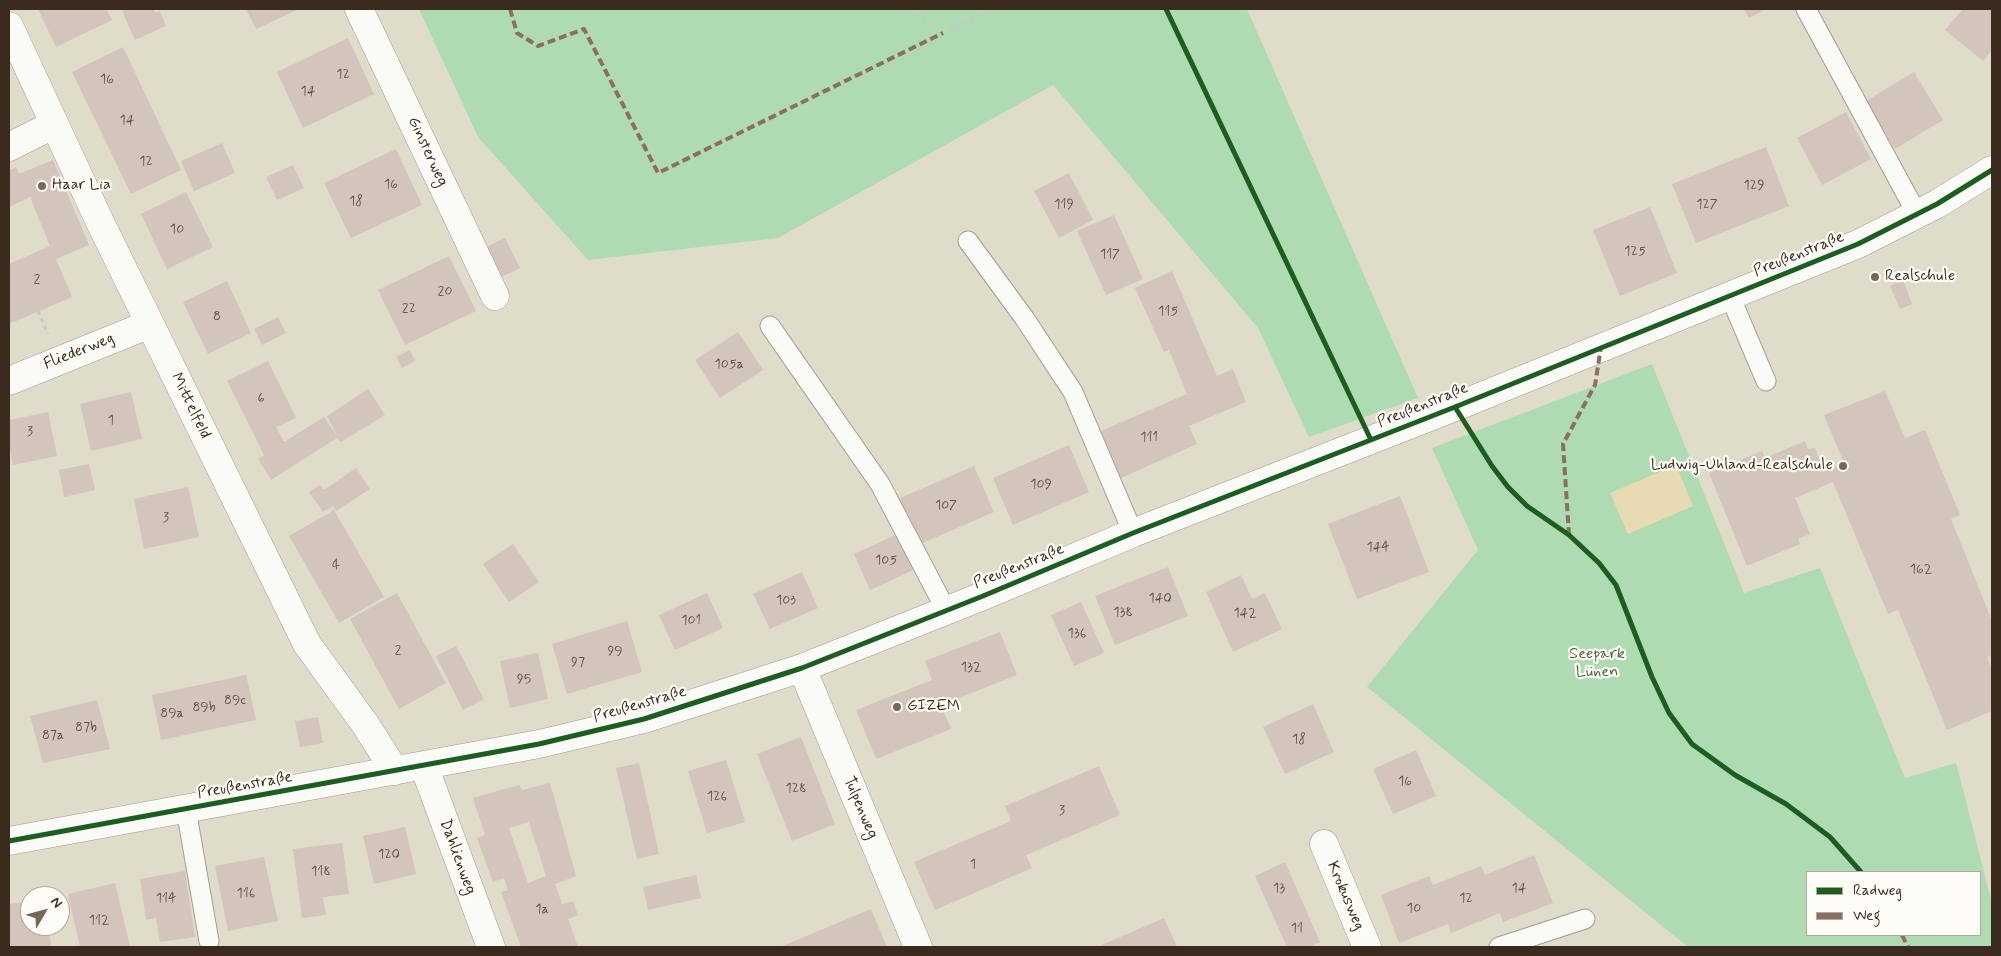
<!DOCTYPE html>
<html>
<head>
<meta charset="utf-8">
<style>
	body { margin:0 }
	#map { position:relative; width:2001px; height:956px; overflow:hidden; background:#e0dcca; font-family:Mynerve,sans-serif }
	canvas { display:block }
	.frame { position:absolute; inset:0; border:10px solid #3b2a1e; pointer-events:none }
	.legend { position:absolute; left:1806px; top:871px; width:175px; height:65px; box-sizing:border-box; background:#fdfcf7; border:1px solid #afa8a0; margin:0; padding:6px 9px; list-style:none; font-size:15px; color:#3b2a1e }
	.legend li { display:flex; align-items:center; gap:10px; height:25px }
	.legend b { width:25px; border:1px solid #afa8a0 }
	.north { position:absolute; left:20px; top:886px; width:50px; height:50px; box-sizing:border-box; background:#fdfcf7; border:1px solid #afa8a0; border-radius:50%; rotate:53deg; font-size:14px; font-weight:700; line-height:20px; text-align:center; color:#3b2a1e }
	.north::after { content:''; display:block; margin:auto; width:18px; height:22px; background:#75685a; clip-path:polygon(50% 0,100% 100%,50% 72%,0 100%) }
</style>
</head>
<body>
<div id="map">
<canvas width="2001" height="956"></canvas>
<div class="frame"></div>
<ul class="legend">
<li><b style="height:6px;background:#1b5e20"></b>Radweg</li>
<li><b style="height:6px;background:#8d6e63"></b>Weg</li>
</ul>
<div class="north">N</div>
</div>
<script>
const ctx = document.querySelector('canvas').getContext('2d');
ctx.lineJoin = 'round';
function paint(path, color) { ctx.fillStyle = color; ctx.fill(path, 'evenodd'); }
function strokePath(path, color, width, dash) { ctx.strokeStyle = color; ctx.lineWidth = width; ctx.lineCap = dash ? 'butt' : 'round'; ctx.setLineDash(dash || []); ctx.stroke(path); }
function write(font, color, halo, rows, align = 'center') {
  ctx.font = font + ' Mynerve,sans-serif'; ctx.lineWidth = 4.5; ctx.setLineDash([]); ctx.textBaseline = 'middle'; ctx.strokeStyle = halo; ctx.fillStyle = color; for (const [text, x, y, turn = 0] of rows) {
    ctx.save(); ctx.translate(x, y); ctx.rotate((+turn || 0) * Math.PI / 180); ctx.textAlign = isNaN(turn) ? turn : align; if (halo) ctx.strokeText(text, 0, 0); ctx.fillText(text, 0, 0); ctx.restore();
  }
}
const green = new Path2D(`
	M419,9H1247L1418,398L1309,437L1258,328L1053,85L778,238L588,260L478,137Z
	M1652,364L1744,593L1820,568L1905,778L1956,763L1992,903V947H1688L1367,687L1478,550L1432,448ZM1807,872H1980V935H1807Z`);
const sand = new Path2D(`
	M1676,465L1693,506L1628,534L1610,493Z`);
const building = new Path2D(`
	M38,9H106L112,20L56,47Z
	M127,9H153L155,13L160,11L166,26L135,40L122,11Z
	M246,9H299L256,29Z
	M1744,9H1766L1749,18Z
	M1963,9H1992V50L1983,61L1945,30Z
	M348,38L374,94L303,128L277,72Z
	M123,47L181,170L131,194L72,72Z
	M1914,72L1943,120L1895,149L1866,101Z
	M1846,112L1871,159L1822,185L1797,138Z
	M222,143L235,173L194,191L181,161Z
	M1766,147L1789,206L1696,243L1672,184Z
	M396,149L422,205L351,238L324,183Z
	M53,160L89,245L56,259L72,297L9,324V264L50,246L30,197L9,207V170L16,167L19,174Z
	M293,165L304,188L277,200L266,177Z
	M1069,173L1093,220L1059,238L1034,191Z
	M186,192L213,247L167,269L141,214Z
	M1650,207L1677,273L1620,296L1593,230Z
	M1114,215L1143,279L1106,295L1077,231Z
	M505,238L520,268L497,279L482,249Z
	M449,256L476,311L405,345L378,290Z
	M1172,271L1217,376L1233,369L1246,402L1189,426L1197,444L1121,478L1101,431L1187,394L1169,350L1164,352L1135,288Z
	M1903,280L1912,304L1900,309L1890,286Z
	M227,281L251,333L208,354L183,302Z
	M278,317L286,333L262,345L254,329Z
	M738,332L763,370L720,398L695,360Z
	M410,350L415,361L402,368L396,357Z
	M268,361L296,418L276,427L284,442L324,417L337,436L327,416L368,389L385,415L341,442L337,438L271,480L258,459L264,455L227,381Z
	M1885,391L1905,438L1925,430L1960,515L1951,519L1992,621V655L1987,657L1992,670V711L1947,730L1898,610L1888,614L1833,482L1795,498L1810,534L1798,539L1800,544L1747,566L1709,473L1762,451L1765,458L1805,441L1808,449L1815,448L1824,471L1844,463L1824,415Z
	M131,392L142,439L91,451L80,404Z
	M48,412L57,456L13,465L9,444V420Z
	M1069,445L1089,492L1013,525L993,478Z
	M89,464L95,490L64,497L59,470Z
	M974,466L994,512L918,545L898,499Z
	M356,468L370,489L336,511L333,506L323,512L309,492L320,485L324,490Z
	M188,487L199,537L144,549L134,499Z
	M1400,496L1429,572L1357,599L1328,524Z
	M334,510L384,597L339,623L289,536Z
	M902,532L918,568L870,590L854,554Z
	M513,544L539,582L509,602L483,564Z
	M1168,567L1188,616L1115,645L1095,596Z
	M802,572L818,608L770,629L753,594Z
	M1241,575L1252,599L1265,593L1282,629L1233,652L1206,592Z
	M397,593L446,683L399,709L350,619Z
	M707,593L723,628L675,650L659,615Z
	M1081,602L1104,653L1074,666L1051,615Z
	M627,621L642,672L567,694L552,644Z
	M1000,632L1017,675L941,705L951,729L876,759L856,710L932,680L925,661Z
	M456,646L484,699L463,710L436,656Z
	M538,653L548,699L510,708L500,661Z
	M246,675L256,720L161,740L152,695Z
	M97,700L110,749L43,763L30,716Z
	M1313,704L1334,752L1285,774L1263,727Z
	M318,717L323,743L300,747L295,721Z
	M801,737L835,824L792,841L757,754Z
	M1416,750L1436,796L1393,814L1373,769Z
	M726,760L745,822L707,833L688,771Z
	M639,763L659,854L637,859L616,768Z
	M1099,766L1120,815L1026,855L1032,868L935,910L914,862L1011,821L1005,806Z
	M550,783L576,876L555,884L562,904L573,901L578,915L568,919L578,947H521L501,892L508,890L504,878L493,882L477,838L485,835L473,798L519,785L522,790ZM529,822L546,876L528,883L509,828Z
	M405,827L416,874L374,884L363,836Z
	M342,843L349,894L323,897L326,915L302,918L293,849Z
	M1534,855L1553,903L1503,922L1500,913L1451,933L1448,924L1399,943L1381,895L1429,876L1433,885L1481,866L1485,875Z
	M264,857L278,921L228,931L215,866Z
	M1285,862L1320,942L1309,947H1287L1255,876Z
	M185,871L195,937L160,942L156,918L146,920L140,879Z
	M696,875L701,898L648,910L643,887Z
	M115,883L130,947H80L68,894Z
	M30,902V926H49L51,947H9V904Z
	M871,909L887,947H780Z
	M1164,918L1177,947H1097Z`);
const path = new Path2D(`
	M909,9L943,33L995,9
	M38,311L48,334`);
const lane = new Path2D(`
	M1806,9L1917,214
	M968,241L1025,319L1073,392L1133,533
	M1730,296L1766,381
	M770,326L880,484L946,610
	M186,809L209,941
	M1499,947L1585,919`);
const street = new Path2D(`
	M359,9L495,296
	M9,26L99,220L307,644L365,724L395,771
	M9,147L53,125
	M9,381L150,324
	M802,668L918,947
	M424,766L491,947
	M9,841L539,744L644,719L802,668L983,596L1133,533L1455,407L1858,244L1937,204L1992,170
	M1324,844L1367,947`);
const quiet = new Path2D(`
	M510,9L517,33L538,46L584,29L658,173L943,33
	M1569,535L1563,444L1595,385L1601,347
	M1902,935L1908,947`);
const cycleway = new Path2D(`
	M1166,9L1371,440
	M1455,407L1492,466L1508,487L1527,506L1569,535L1599,563L1616,585L1652,677L1669,713L1692,744L1735,775L1786,804L1830,837L1861,872
	M9,841L539,744L644,719L802,668L983,596L1133,533L1455,407L1858,244L1937,204L1992,170`);
const markers = [
	[42,186,5,"#75685a"],
	[1875,277,5,"#75685a"],
	[1843,466,5,"#75685a"],
	[897,707,5,"#75685a"]
];
const numberNames = [
	["12",343,75],
	["16",107,80],
	["14",308,92],
	["14",127,121],
	["12",146,162],
	["16",391,185],
	["129",1754,186],
	["18",356,202],
	["119",1064,205],
	["127",1707,205],
	["10",177,230],
	["125",1635,252],
	["117",1110,255],
	["2",37,280],
	["20",445,292],
	["22",409,309],
	["115",1168,312],
	["8",217,317],
	["105a",729,365],
	["6",261,399],
	["1",111,421],
	["3",30,432],
	["111",1149,438],
	["109",1041,485],
	["107",946,506],
	["3",166,518],
	["144",1378,548],
	["105",886,561],
	["4",336,566],
	["162",1921,570],
	["140",1160,599],
	["103",786,601],
	["138",1123,613],
	["142",1245,614],
	["101",691,621],
	["136",1077,634],
	["2",398,651],
	["99",615,652],
	["97",578,663],
	["132",971,668],
	["95",524,680],
	["89c",235,701],
	["89b",204,708],
	["89a",172,714],
	["87b",86,728],
	["87a",53,736],
	["18",1299,740],
	["16",1405,782],
	["128",796,789],
	["126",717,797],
	["3",1062,811],
	["120",389,855],
	["1",973,865],
	["118",321,872],
	["13",1279,889],
	["14",1519,889],
	["116",246,894],
	["114",166,899],
	["12",1466,899],
	["10",1414,909],
	["1a",542,910],
	["112",99,921],
	["11",1297,929]
];
const streetNames = [
	["Ginsterweg",427,152,65],
	["Preußenstraße",1799,255,-22],
	["Fliederweg",79,352,-22],
	["Mittelfeld",190,406,64],
	["Preußenstraße",1423,406,-22],
	["Preußenstraße",1019,567,-22],
	["Preußenstraße",640,705,-16],
	["Preußenstraße",245,786,-10],
	["Tulpenweg",860,808,67],
	["Dahlienweg",457,857,70],
	["Krokusweg",1345,896,67]
];
const poiNames = [
	["Haar Lia",52,186],
	["Realschule",1885,277],
	["Ludwig-Uhland-Realschule",1833,466,"right"],
	["GIZEM",907,707]
];
const parkNames = [
	["Seepark",1597,655],
	["Lünen",1597,673]
];
paint(green, '#aedbb2');
paint(sand, '#e8dbb2');
paint(building, '#d3c4bc');
strokePath(lane, '#a19c91', 21);
strokePath(street, '#a19c91', 29);
strokePath(path, '#c9c7c2', 3, [4, 4]);
strokePath(lane, '#fafaf7', 19);
strokePath(street, '#fafaf7', 28);
strokePath(quiet, '#8d6e63', 4, [8, 4]);
strokePath(cycleway, '#1b5e20', 5);
for (const [x, y, r, color] of markers) { const dot = new Path2D(); dot.arc(x, y, r, 0, 2 * Math.PI); ctx.fillStyle = color; ctx.fill(dot); strokePath(dot, '#fdfcf7', 2); }
write('14px', '#615046', null, numberNames);
write('16px', '#3b2a1e', '#fdfcf7', streetNames);
write('16px', '#3b2a1e', '#fdfcf7', poiNames, 'left');
write('16px', '#525f45', '#fdfcf7', parkNames);
</script>
</body>
</html>
